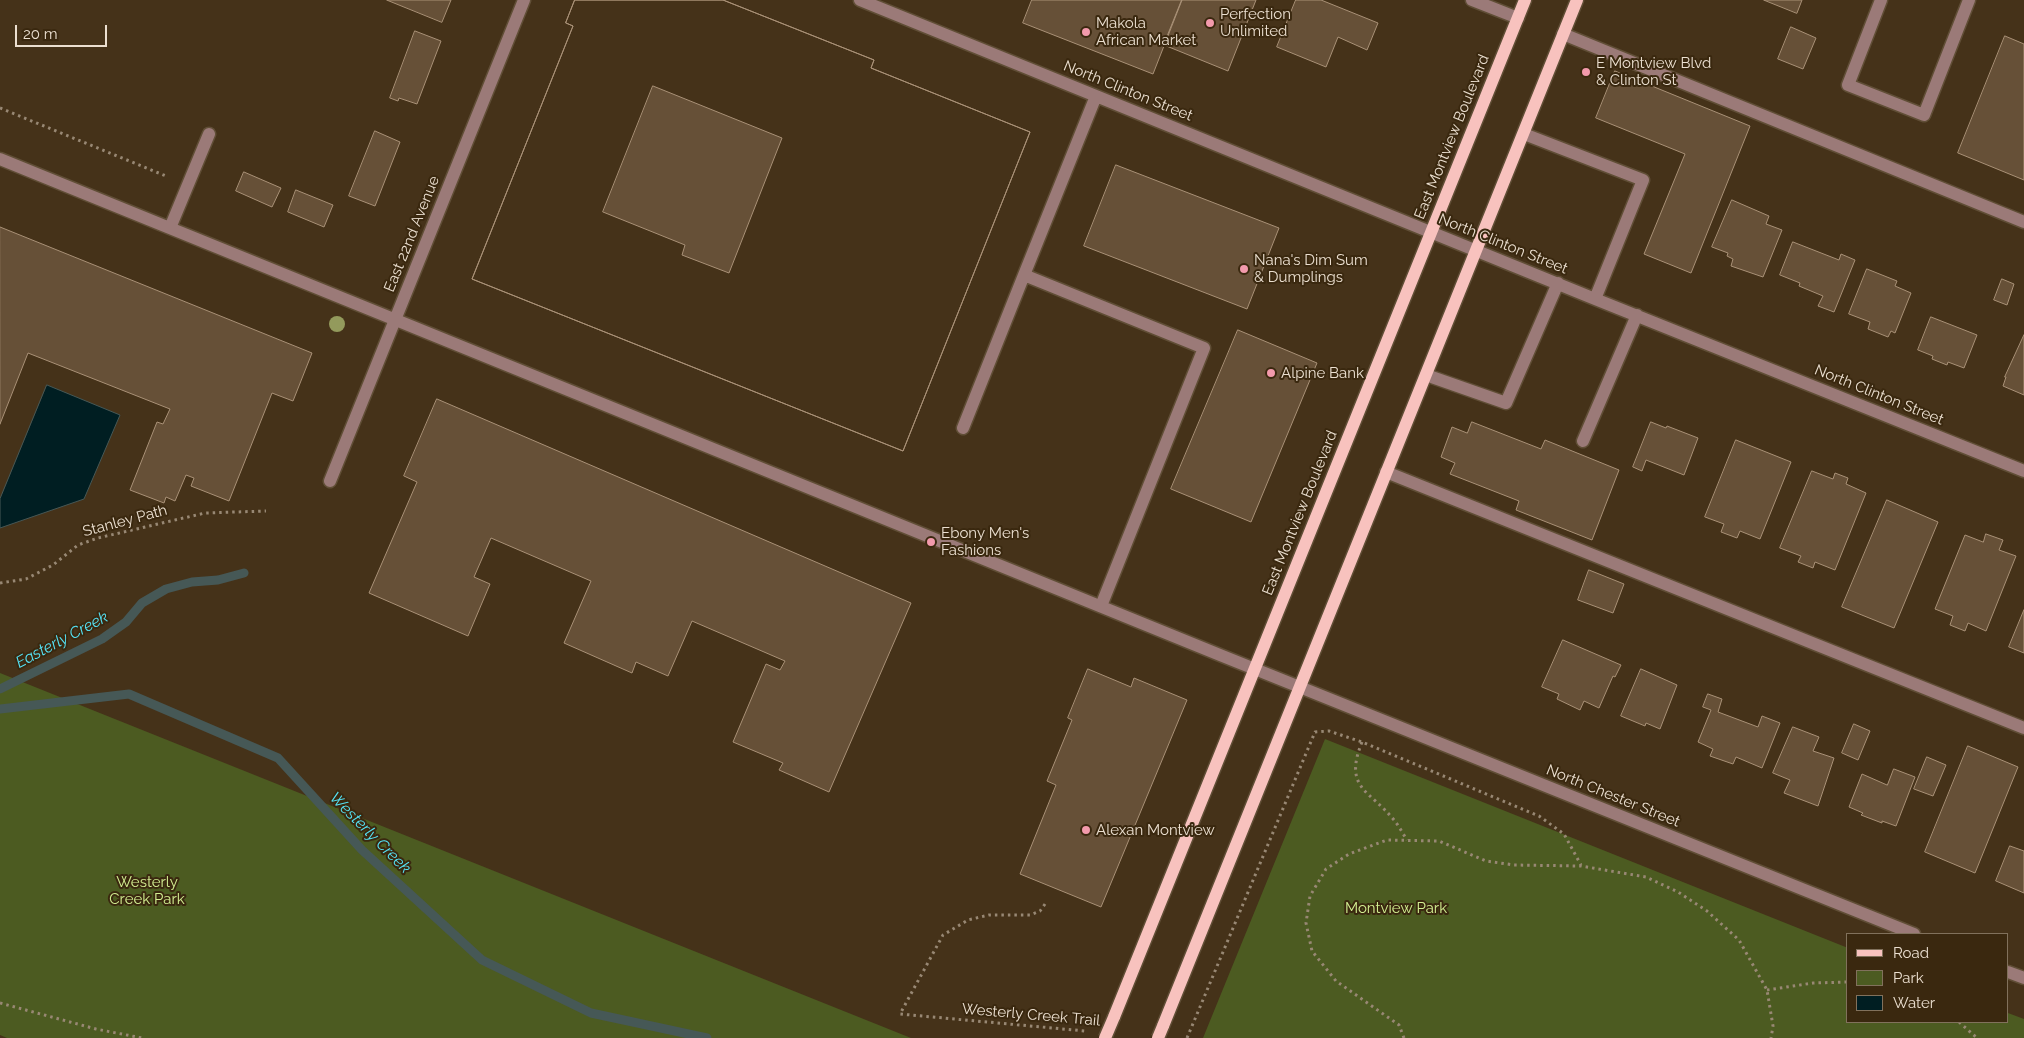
<!DOCTYPE html>
<html>
<head>
<meta charset="utf-8">
<style>
	body { margin:0 }
	#map { position:relative; width:2024px; height:1038px; overflow:hidden; background:#453219; font-family:Raleway,sans-serif }
	canvas { display:block }
	.legend { position:absolute; left:1846px; top:933px; width:162px; height:90px; box-sizing:border-box; background:#3a280f; border:1px solid #81715c; margin:0; padding:6px 9px; list-style:none; font-size:15px; color:#ebdfd0 }
	.legend li { display:flex; align-items:center; gap:10px; height:25px }
	.legend b { width:25px; border:1px solid #81715c }
	.scale { position:absolute; left:15px; top:25px; width:92px; height:22px; box-sizing:border-box; border:2px solid #ebdfd0; border-top:0; padding-left:6px; font-size:15px; line-height:18px; white-space:nowrap; color:#ebdfd0; -webkit-text-stroke:4px #3a280f; paint-order:stroke }
</style>
</head>
<body>
<div id="map">
<canvas width="2024" height="1038"></canvas>
<ul class="legend">
<li><b style="height:6px;background:#f8c2be"></b>Road</li>
<li><b style="height:14px;background:#4c5b21"></b>Park</li>
<li><b style="height:14px;background:#001e22"></b>Water</li>
</ul>
<div class="scale">20 m</div>
</div>
<script>
const ctx = document.querySelector('canvas').getContext('2d');
ctx.lineJoin = 'round';
function paint(path, color) { ctx.fillStyle = color; ctx.fill(path, 'evenodd'); }
function strokePath(path, color, width, dash) { ctx.strokeStyle = color; ctx.lineWidth = width; ctx.lineCap = dash ? 'butt' : 'round'; ctx.setLineDash(dash || []); ctx.stroke(path); }
function write(font, color, halo, rows, align = 'center') {
  ctx.font = font + ' Raleway,sans-serif'; ctx.lineWidth = 4; ctx.setLineDash([]); ctx.textBaseline = 'middle'; ctx.strokeStyle = halo; ctx.fillStyle = color; for (const [text, x, y, turn = 0] of rows) {
    ctx.save(); ctx.translate(x, y); ctx.rotate((+turn || 0) * Math.PI / 180); ctx.textAlign = isNaN(turn) ? turn : align; if (halo) ctx.strokeText(text, 0, 0); ctx.fillText(text, 0, 0); ctx.restore();
  }
}
const green = new Path2D(`
	M0,673L911,1038H7L0,1035Z
	M1325,739L1848,948V1022H2008V1013L2024,1019V1038H1203Z`);
const water = new Path2D(`
	M47,385L120,415L84,499L0,528V499Z`);
const stream = new Path2D(`
	M0,689L102,639L126,622L142,603L166,589L192,582L218,580L244,573
	M0,709L129,694L278,758L362,850L482,960L591,1013L707,1038`);
const building = new Path2D(`
	M387,0H451L442,22Z
	M575,0H723L874,60L871,68L1030,132L903,451L472,279L573,26L566,23ZM653,86L782,138L729,273L682,255L685,245L603,212Z
	M575,0H723L874,60L871,68L1030,132L903,451L472,279L573,26L566,23Z
	M1032,0H1182L1153,74L1023,23Z
	M1182,0H1256L1228,71L1164,45Z
	M1296,0H1321L1378,23L1367,50L1338,37L1326,67L1277,47Z
	M1764,0H1802L1797,13Z
	M1791,27L1816,38L1803,69L1778,59Z
	M415,31L441,41L417,104L399,98L398,101L390,98Z
	M2005,36L2024,44V180L1958,153Z
	M1615,71L1750,126L1691,273L1644,254L1685,154L1596,118Z
	M375,131L400,142L375,206L349,196Z
	M1116,165L1279,228L1247,309L1084,246Z
	M244,172L281,188L272,207L236,191Z
	M296,190L333,205L324,227L288,212Z
	M1732,200L1769,216L1766,224L1782,230L1763,277L1731,266L1733,259L1727,256L1728,253L1712,247Z
	M0,227L312,353L293,401L272,393L229,501L191,486L194,478L186,475L175,501L166,497L164,503L130,490L157,422L163,424L170,409L28,353L0,424Z
	M1793,242L1839,260L1841,254L1855,260L1834,312L1818,306L1823,296L1799,286L1800,283L1780,275Z
	M1867,269L1897,281L1895,286L1911,293L1895,333L1891,331L1888,337L1868,329L1870,322L1849,314Z
	M2002,279L2014,284L2007,305L1994,300Z
	M1931,317L1977,335L1964,368L1948,362L1947,365L1932,359L1933,356L1918,350Z
	M1238,330L1317,363L1251,522L1171,489Z
	M2024,335V395L2003,386L2006,377H2005Z
	M437,399L911,603L829,792L779,770L783,763L733,742L766,664L780,670L785,661L692,621L668,676L636,662L632,673L564,643L591,581L491,538L474,577L490,584L468,636L369,593L417,482L404,476Z
	M1472,422L1541,449L1545,440L1619,470L1592,540L1516,510L1519,501L1450,474L1455,463L1441,457L1452,427L1467,433Z
	M1651,422L1666,428L1667,426L1698,438L1684,475L1646,460L1642,471L1633,467Z
	M1736,440L1791,462L1760,539L1740,531L1737,538L1721,532L1724,524L1705,517Z
	M1812,471L1833,479L1835,473L1848,478L1846,484L1866,493L1835,570L1815,562L1813,568L1798,562L1801,556L1780,548Z
	M1887,500L1938,522L1894,628L1842,607Z
	M1986,534L2003,540L1999,550L2016,556L1986,631L1968,623L1965,631L1950,625L1953,616L1935,609L1965,535L1983,542Z
	M1589,570L1624,584L1613,613L1578,600Z
	M2024,610V653L2009,647Z
	M1563,640L1621,665L1615,677L1613,676L1599,708L1584,701L1580,710L1557,699L1559,694L1542,687Z
	M1088,669L1131,687L1134,678L1187,700L1101,907L1020,874L1056,785L1047,781L1072,720L1068,718Z
	M1641,669L1677,685L1660,729L1646,723L1645,726L1621,716Z
	M1708,694L1722,699L1718,712L1758,727L1762,716L1780,723L1762,768L1736,757L1733,764L1710,756L1713,749L1698,742L1711,710L1703,707Z
	M1854,724L1870,731L1858,760L1842,753Z
	M1793,727L1819,737L1813,751L1834,758L1818,806L1784,793L1790,780L1773,773Z
	M1968,746L2018,767L1975,873L1925,852Z
	M1927,757L1946,765L1933,796L1914,789Z
	M1894,769L1915,777L1896,826L1882,821V823L1861,815L1863,813L1849,807L1862,774L1887,785Z
	M2010,846L2024,851V893L1996,881Z`);
const path = new Path2D(`
	M0,108L166,176
	M0,583L26,579L53,565L78,545L98,538L205,513L266,511
	M1362,742C1343,789 1370,790 1394,820C1399,826 1403,834 1407,840
	M1045,904L1040,911L1030,915H989L968,920L943,935L900,1014L1085,1031
	M1767,990L1813,983L1848,982
	M0,1003L96,1029L142,1038
	M1959,1022L1977,1038
	M1187,1038L1315,732L1329,731L1362,742L1539,816L1564,834L1581,865
	M1404,1038L1399,1025L1336,981L1312,951L1306,923L1310,896L1326,869L1349,854L1387,840L1439,841L1486,861L1514,865L1581,866L1646,877L1678,892L1707,911L1739,940L1767,990L1773,1026L1771,1038`);
const minor = new Path2D(`
	M860,0L1595,299L2024,471
	M1472,0L1518,18
	M1881,0L1848,85L1924,115L1969,0
	M1563,34L2024,222
	M1096,96L1024,275L1204,348L1101,606
	M1524,134L1643,180L1595,299
	M0,159L1220,655L1914,934
	M170,228L209,134
	M1426,375L1506,403L1558,283
	M963,428L1024,275
	M1583,441L1637,315
	M1386,472L2024,728
	M330,481L524,0
	M2008,972L2024,978`);
const major = new Path2D(`
	M1114,1017L1525,0
	M1163,1026L1577,0`);
const majorBridge = new Path2D(`
	M1105,1038L1114,1017
	M1158,1038L1163,1026`);
const trees = [
	[337,324]
];
const markers = [
	[1210,23,5,"#f39aac"],
	[1086,32,5,"#f39aac"],
	[1586,72,5,"#f39aac"],
	[1244,269,5,"#f39aac"],
	[1271,373,5,"#f39aac"],
	[931,542,5,"#f39aac"],
	[1086,830,5,"#f39aac"]
];
const poiNames = [
	["Perfection",1220,14],
	["Unlimited",1220,31],
	["Makola",1096,23],
	["African Market",1096,40],
	["E Montview Blvd",1596,63],
	["& Clinton St",1596,80],
	["Nana's Dim Sum",1254,260],
	["& Dumplings",1254,277],
	["Alpine Bank",1281,373],
	["Ebony Men's",941,533],
	["Fashions",941,550],
	["Alexan Montview",1096,830]
];
const streetNames = [
	["North Clinton Street",1128,91,22],
	["East Montview Boulevard",1452,137,-68],
	["East 22nd Avenue",412,234,-68],
	["North Clinton Street",1503,244,22],
	["North Clinton Street",1879,395,22],
	["East Montview Boulevard",1300,513,-68],
	["Stanley Path",125,521,-15],
	["North Chester Street",1613,796,22],
	["Westerly Creek Trail",1031,1015,5]
];
const parkNames = [
	["Westerly",147,882],
	["Creek Park",147,899],
	["Montview Park",1396,908]
];
const waterNames = [
	["Easterly Creek",62,640,-28],
	["Westerly Creek",370,833,45]
];
paint(green, '#4c5b21');
paint(water, '#001e22');
strokePath(water, '#465856', 1);
strokePath(stream, '#465856', 9);
paint(building, '#665037');
strokePath(building, '#a99177', 1);
strokePath(minor, '#604e36', 15);
strokePath(major, '#604e36', 15);
strokePath(path, '#988874', 3, [2.5, 4]);
strokePath(minor, '#9b7a78', 12);
strokePath(major, '#f8c2be', 12);
strokePath(majorBridge, '#604e36', 15, []);
strokePath(majorBridge, '#f8c2be', 12);
ctx.fillStyle = '#939a5c';
for (const [x, y] of trees) { ctx.beginPath(); ctx.arc(x, y, 8, 0, 2 * Math.PI); ctx.fill(); }
for (const [x, y, r, color] of markers) { const dot = new Path2D(); dot.arc(x, y, r, 0, 2 * Math.PI); ctx.fillStyle = color; ctx.fill(dot); strokePath(dot, '#3a280f', 2); }
write('15px', '#ebdfd0', '#3a280f', poiNames, 'left');
write('15px', '#ebdfd0', '#3a280f', streetNames);
write('15px', '#d3ef92', '#3a280f', parkNames);
write('italic 16px', '#55e2f5', '#3a280f', waterNames);
</script>
</body>
</html>
